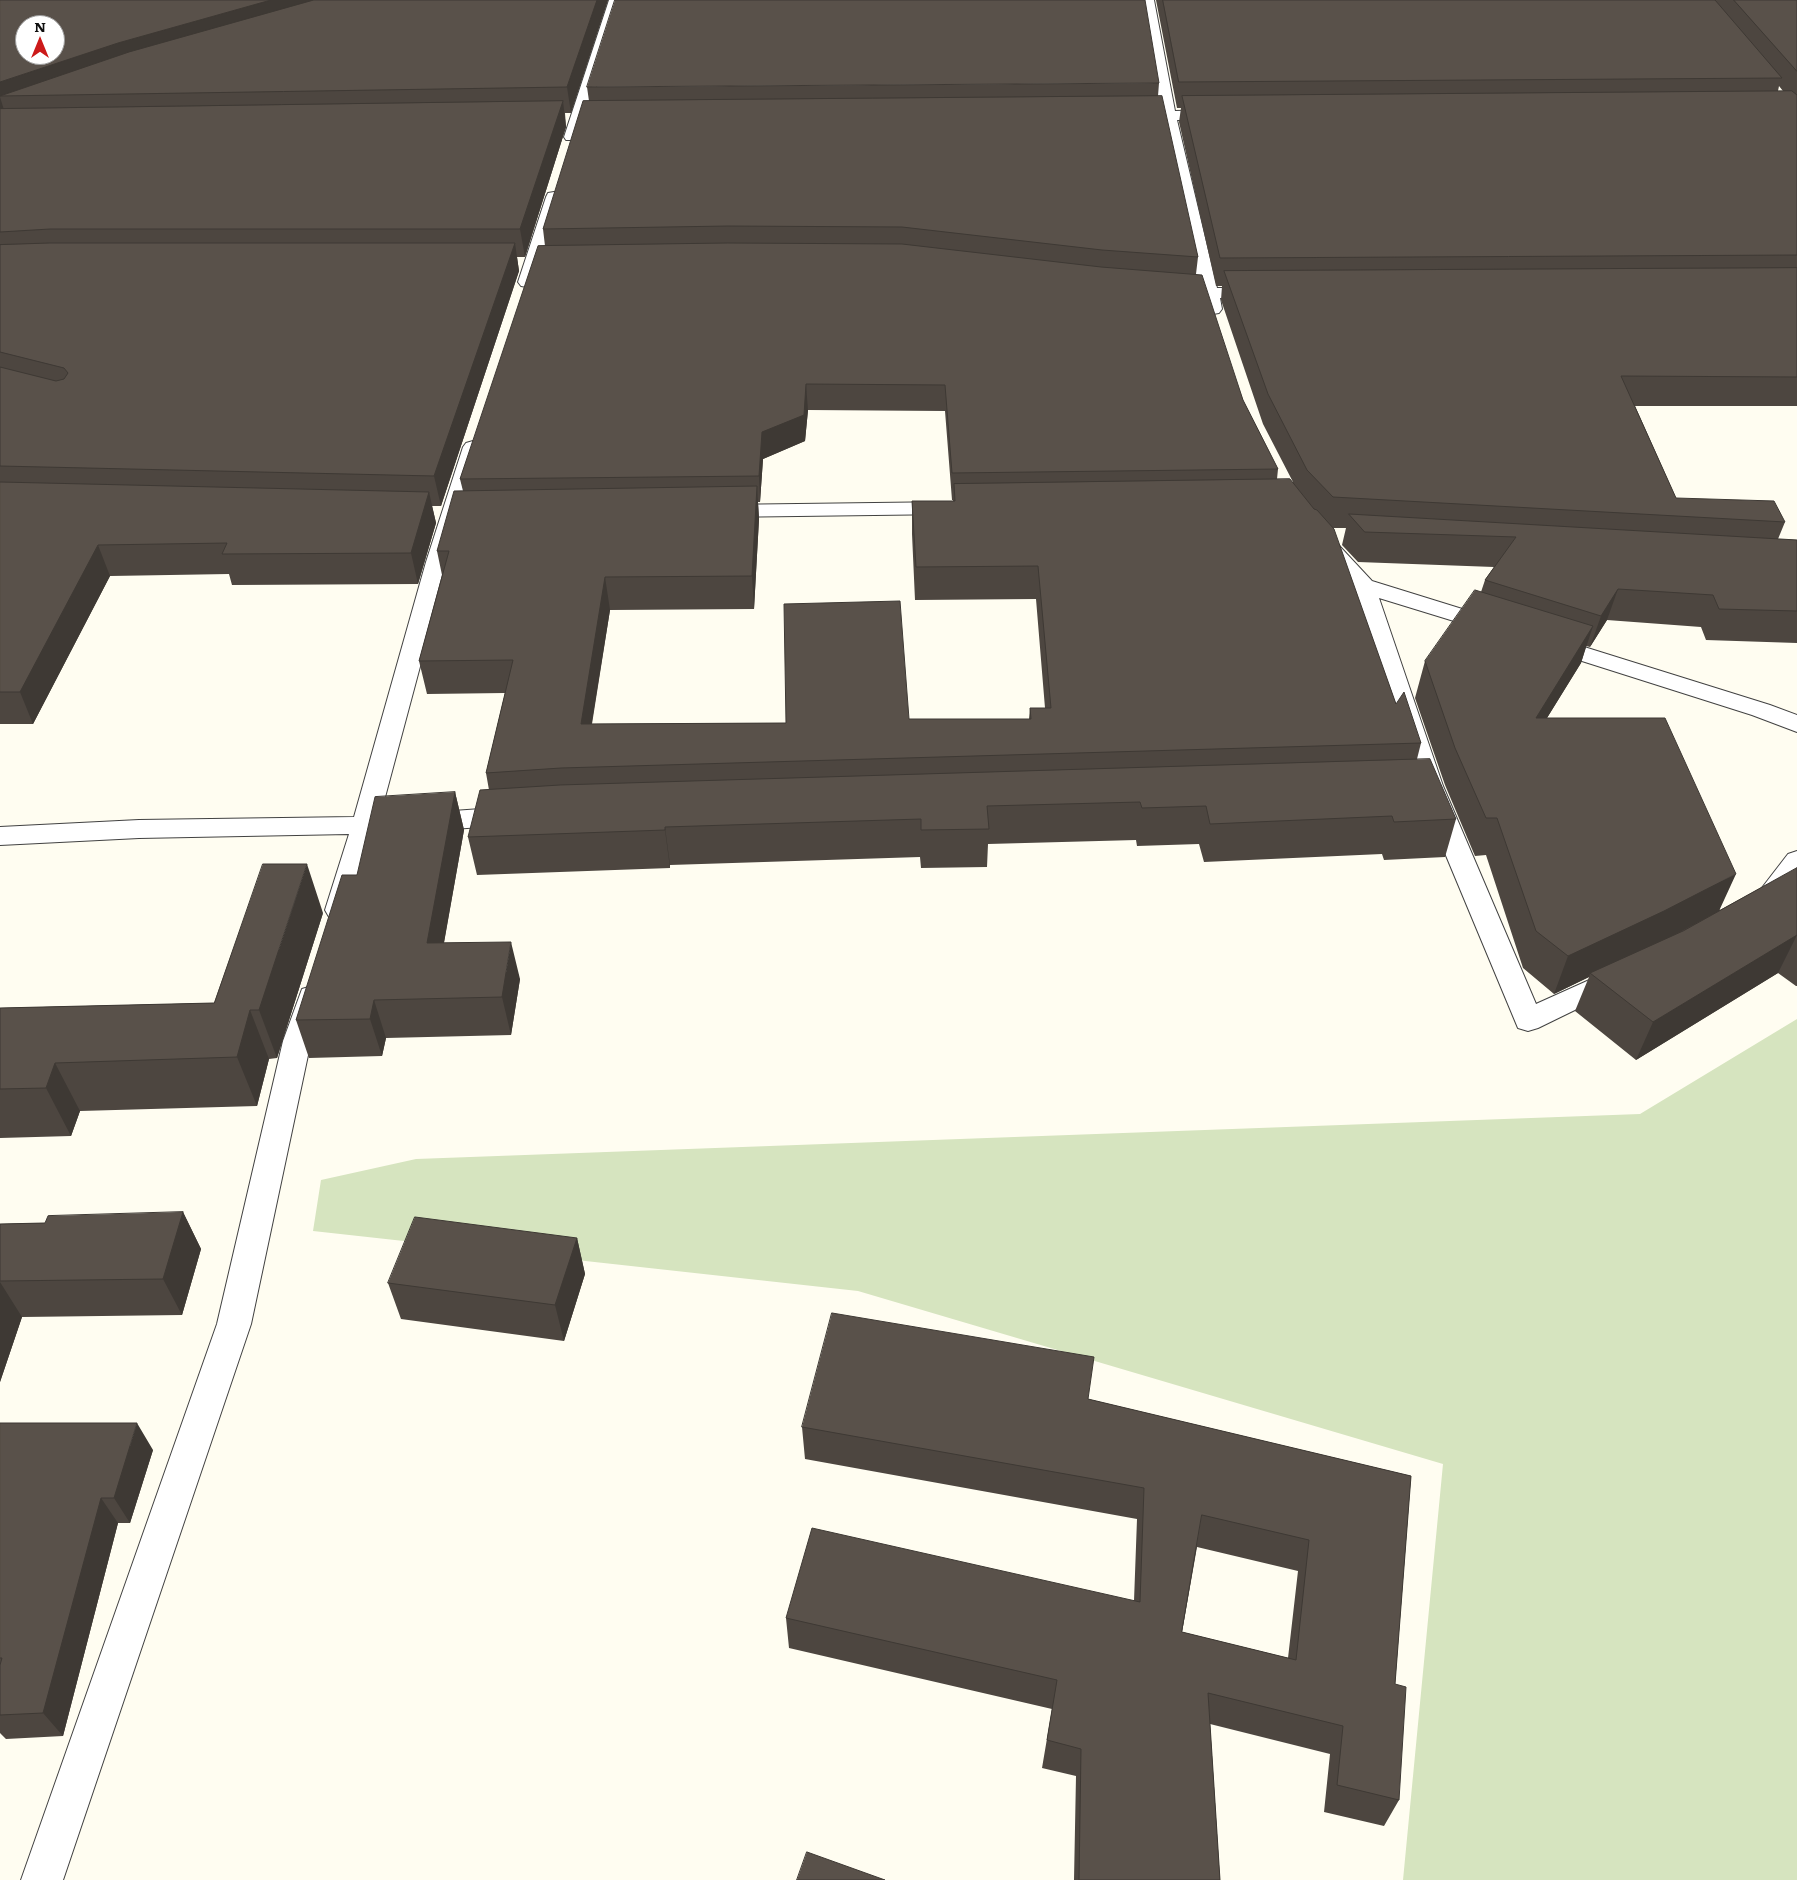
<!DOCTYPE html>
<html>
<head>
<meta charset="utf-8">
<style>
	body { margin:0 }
	#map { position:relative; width:1797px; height:1880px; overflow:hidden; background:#fffdf1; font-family:Literata,serif }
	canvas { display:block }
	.north { position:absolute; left:15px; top:15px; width:50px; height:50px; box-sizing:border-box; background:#fff; border:1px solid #9f9f9f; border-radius:50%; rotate:0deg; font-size:14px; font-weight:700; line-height:20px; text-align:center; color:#0f0f0f }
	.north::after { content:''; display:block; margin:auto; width:18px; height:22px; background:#cc1a1a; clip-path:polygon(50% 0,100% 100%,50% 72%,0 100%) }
</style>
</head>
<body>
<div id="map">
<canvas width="1797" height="1880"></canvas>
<div class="north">N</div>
</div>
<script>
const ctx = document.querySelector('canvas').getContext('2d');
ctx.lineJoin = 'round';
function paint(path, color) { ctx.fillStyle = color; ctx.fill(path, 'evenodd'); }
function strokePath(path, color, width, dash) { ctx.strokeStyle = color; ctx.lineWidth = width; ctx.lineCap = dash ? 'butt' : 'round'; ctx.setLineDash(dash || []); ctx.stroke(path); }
const cemetery = new Path2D(`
	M1797,1019V1880H1403L1443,1464L858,1291L313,1231L321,1180L416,1159L1640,1114Z`);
const street = new Path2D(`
	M609,0H623L580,137L578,140H566L564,137Z
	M1140,0H1154L1175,111L1218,110L1223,112L1226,115L1223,118L1218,120H1177L1217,288H1258L1264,289L1267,293L1264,297L1220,298L1222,309L1219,313L1213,314L1207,313L1201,298L1165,295L1162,291L1165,287L1171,286L1199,287L1161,120L1124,119L1121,116L1124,113L1159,111Z
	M554,192L560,193L562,197L536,282L533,286L527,287L521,286L518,282L546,197L548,193Z
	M473,441L480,443L483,447L448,562L380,816L391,819L395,825L391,831L375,834L353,910L349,917L339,920L329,917L325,910L349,834L139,838L0,845V827L139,820L354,817L426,562L463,447L466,443Z
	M951,502L958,504L962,508L958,512L951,514L721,517L713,516L710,511L713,506L721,505Z
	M1323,535L1331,537L1372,581L1501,621L1504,626L1501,631L1493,633L1379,598L1443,786L1536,1004L1616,968L1626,971L1630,978L1626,985L1538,1028L1528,1031L1518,1028L1417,786L1353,588L1312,542L1315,537Z
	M1549,636L1770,705L1797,715V732L1752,715L1541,648L1537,643L1541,638Z
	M509,807L518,810L522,816L518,822L509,825L425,831L416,828L412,822L416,816L425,813Z
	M1797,851V879L1779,903L1762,910L1752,908L1749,901L1752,894L1761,889L1788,854Z
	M312,986L322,989L326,996L311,1041L251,1324L63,1880H21L217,1324L283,1041L302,989Z`);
const wall = new Path2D(`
	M0,0H608L571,113H565L566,127L525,257H517L519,271L441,506H432L436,523L418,584L232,585L229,574L110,576L33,724H0Z
	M1156,0H1797V406H1635L1676,498L1785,522L1778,539L1797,540V643L1706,640L1701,627L1607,620L1590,647L1586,646L1581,663L1547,718L1720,910L1797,868V986H1796L1778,973L1636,1060L1575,1011L1589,977L1554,994L1523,968L1486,855L1475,856L1445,785L1415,698L1425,661L1481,592L1485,580L1494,567L1358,562L1342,545L1346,528H1333L1396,704L1421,743L1417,759L1456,819L1445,857L1384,860L1382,854L1204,862L1199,844L1137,846L1136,840L988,844L987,867L921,868L920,857L670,865V868L477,875L468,837L489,790L486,773L505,693L427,694L419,661L442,575L437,551L463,491L460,479L545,246L543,229L589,101L587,87L1159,83L1158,96L1198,257L1196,274L1243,400L1278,469L1277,479L1293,482L1263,424L1221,300L1222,286H1216L1179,122L1181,108H1177ZM1779,86L1783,91H1778ZM808,410L945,411L952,500H953V501H912V534L915,600L1036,599L1045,708H1030L1029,719H909L786,723L592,724L610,610L754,609L759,519L758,502H760L763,459L805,441Z
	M455,792L464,830L444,943L520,979L511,1035L386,1038L382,1056L309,1058L296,1020L357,875Z
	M323,913L277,1058L269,1059L257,1106L80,1111L71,1136L0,1138V1008L214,1003Z
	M183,1212L201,1249L182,1315L22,1317L0,1382V1224L45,1223Z
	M577,1238L585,1274L564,1341L401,1319L388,1283Z
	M1088,1399L1411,1476L1395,1684L1399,1800L1384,1826L1324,1812L1330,1754L1210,1724L1220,1880H1074L1076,1776L1042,1768L1052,1709L789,1648L786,1618L1134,1601L1137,1519L805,1459L802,1427ZM1197,1547L1298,1571L1288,1658L1182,1632Z
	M0,1423L153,1450L130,1523H118L63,1736L6,1739L0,1733Z`);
const shadedWall = new Path2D(`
	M271,0H329L0,96V82L118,43Z
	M597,0H608L571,113L567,87Z
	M0,97L4,110L0,111Z
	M563,101L566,127L525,257L520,229Z
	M515,243L519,271L441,506L434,476Z
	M806,384L808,410L805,441L763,459L760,502L759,476L762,432Z
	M757,486L759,519L754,609L752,576Z
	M429,492L436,523L418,584L411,553Z
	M98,545L110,576L33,724L20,692Z
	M605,577L610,610L586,758L581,724Z
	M1618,589L1607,620L1590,647L1601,616Z
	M1593,626L1581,663L1524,755L1536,718Z
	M455,792L464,830L437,981L427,943Z
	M665,827L670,865V868L665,830Z
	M307,864L323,913L277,1058L259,1010Z
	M1736,874L1719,911L1648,949L1590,973L1589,977L1554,994L1568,956Z
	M1797,935L1778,973L1636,1060L1653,1022Z
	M511,942L520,979L511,1035L502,997Z
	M374,1000L386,1038L382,1056L370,1019Z
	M250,1010L269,1059L257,1106L237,1057Z
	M55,1063L80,1111L71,1136L46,1088Z
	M183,1212L201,1249L182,1315L163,1279Z
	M577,1238L585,1274L564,1341L555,1305Z
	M0,1282L22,1317L0,1382Z
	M137,1423L153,1450L130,1523L114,1498Z
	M101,1498L118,1523L63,1736L43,1713Z`);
const building = new Path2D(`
	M0,0H271L118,43L0,82ZM25,25H55V55H25Z
	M314,0H597L567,87L0,96L129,52Z
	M615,0H1145L1159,83L587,87Z
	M1163,0H1715L1782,78L1179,82Z
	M1734,0H1797V71Z
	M1792,91L1797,95V255L1220,258L1182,96Z
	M1162,96L1198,257L1102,250L902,227L728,226L543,229L583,101Z
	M563,101L520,229H50L0,232V109Z
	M50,243H515L434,476L0,466V367L56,381L64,379L68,373L64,368L0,352V245Z
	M728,243L902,244L1101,267L1202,275L1243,400L1278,469L952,473L945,385L806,384L804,415L762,432L759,476L460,479L538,246Z
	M1797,268V377L1621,376L1676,498L1774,501L1785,522L1333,497L1307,470L1268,394L1224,271Z
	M1290,479L1314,509L1317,510L1334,529L1396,704L1404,692L1421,743L561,768L486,773L513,660L419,661L449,551H437L454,491L757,486L752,576L605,577L581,724L786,723L784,604L900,601L909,719H1031L1030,708H1051L1038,566L916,567L912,501H955L954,484Z
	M0,482L429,492L411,553L222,554L227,543L98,545L20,692H0Z
	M1349,514L1797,540V611L1719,609L1713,595L1618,589L1601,616L1485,580L1516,537L1365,532Z
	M1475,590L1593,626L1536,718H1665L1736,874L1664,911L1568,956L1536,931L1497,818H1486L1455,748L1425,661Z
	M1430,759L1456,819L1394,822L1392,816L1210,824L1206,806L1142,808L1140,802L987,806L989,829L921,830V819L665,827V830L468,837L480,790L560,785Z
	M455,792L427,943L511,942L502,997L374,1000L370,1019L296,1020L342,875H357L375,797Z
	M263,864H307L259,1010H250L237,1057L55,1063L46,1088L0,1089V1008L214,1003Z
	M1797,868V935L1653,1022L1590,973L1683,931Z
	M183,1212L163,1279L0,1281V1224L45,1223L48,1216Z
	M415,1217L577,1238L555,1305L388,1283Z
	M832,1313L1094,1357L1088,1399L1411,1476L1395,1684L1406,1687L1399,1800L1337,1785L1343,1726L1208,1693L1220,1880H1079L1081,1749L1047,1740L1057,1680L786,1618L812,1528L1140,1602L1144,1488L802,1427ZM1202,1515L1309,1540L1296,1660L1182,1632Z
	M0,1423H137L114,1498H101L43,1713L0,1715V1665L2,1658H0Z
	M807,1852L885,1880H797Z`);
paint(cemetery, '#d6e4bf');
strokePath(street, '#424242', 2);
paint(street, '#fff');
paint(wall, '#4d4640');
paint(shadedWall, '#3e3934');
paint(building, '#59514a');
strokePath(building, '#3e3934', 1);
</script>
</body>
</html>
